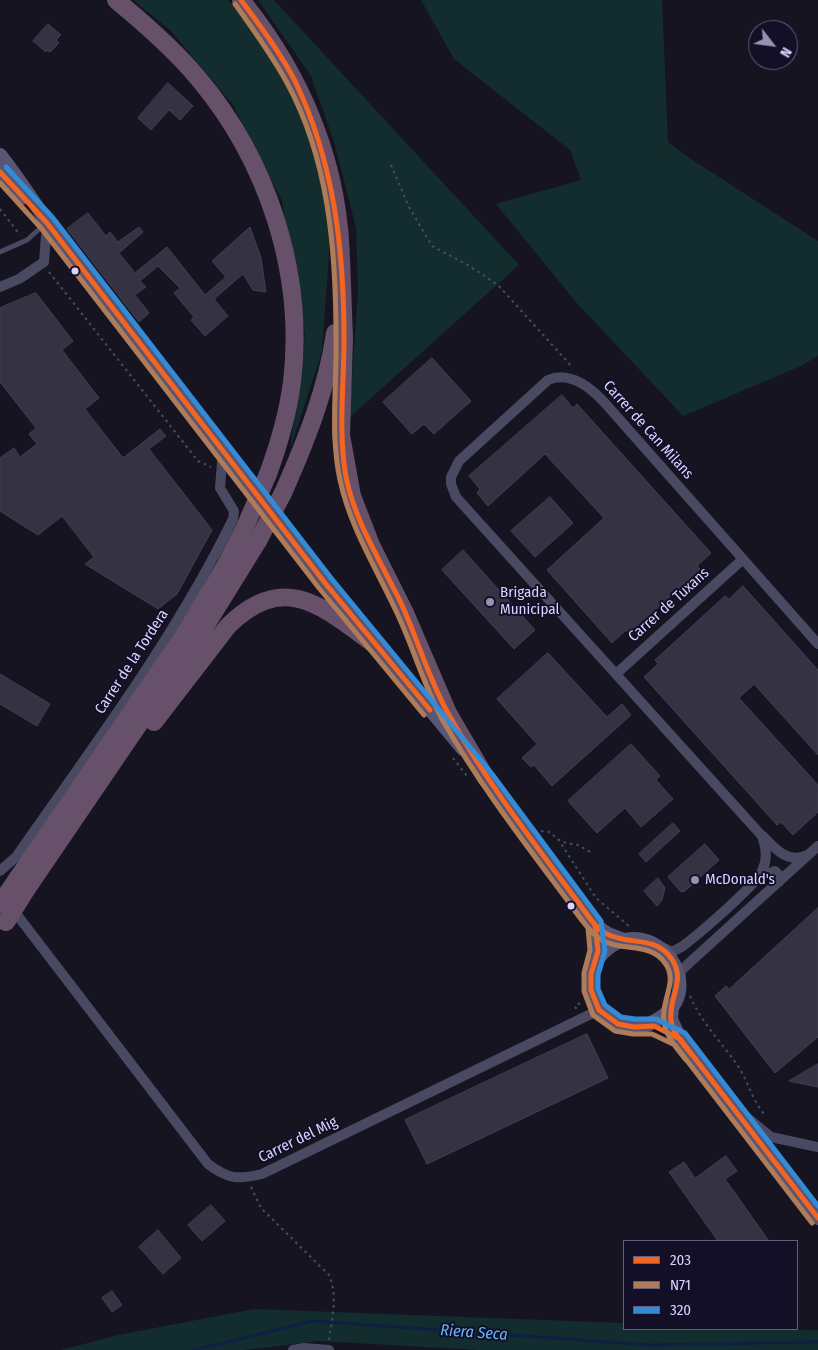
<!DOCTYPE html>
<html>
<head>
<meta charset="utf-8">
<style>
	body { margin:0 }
	#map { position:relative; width:818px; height:1350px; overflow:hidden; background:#161421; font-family:"Fira Sans Condensed",sans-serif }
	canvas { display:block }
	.legend { position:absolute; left:623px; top:1240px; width:175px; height:90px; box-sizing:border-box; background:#130f26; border:1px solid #625e7d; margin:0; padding:6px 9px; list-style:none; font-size:15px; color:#d9d4ff }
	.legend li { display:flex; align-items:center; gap:10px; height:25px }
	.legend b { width:25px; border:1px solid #625e7d }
	.north { position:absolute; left:748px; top:20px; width:50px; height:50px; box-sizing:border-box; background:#130f26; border:1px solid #625e7d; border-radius:50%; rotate:120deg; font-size:14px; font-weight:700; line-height:20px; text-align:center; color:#d9d4ff }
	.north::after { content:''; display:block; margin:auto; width:18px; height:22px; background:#9591b1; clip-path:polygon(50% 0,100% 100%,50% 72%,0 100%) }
</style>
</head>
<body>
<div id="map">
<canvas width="818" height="1350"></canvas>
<ul class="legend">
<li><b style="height:6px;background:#f26522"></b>203</li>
<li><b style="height:6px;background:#b07c57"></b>N71</li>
<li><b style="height:6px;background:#338bd7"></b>320</li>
</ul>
<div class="north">N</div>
</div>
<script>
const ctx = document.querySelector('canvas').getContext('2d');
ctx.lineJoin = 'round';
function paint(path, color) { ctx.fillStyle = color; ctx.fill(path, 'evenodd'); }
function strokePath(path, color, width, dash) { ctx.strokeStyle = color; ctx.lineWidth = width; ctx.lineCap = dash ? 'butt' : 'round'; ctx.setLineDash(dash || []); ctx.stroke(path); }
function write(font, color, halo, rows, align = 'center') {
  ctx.font = font + ' "Fira Sans Condensed",sans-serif'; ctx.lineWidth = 4; ctx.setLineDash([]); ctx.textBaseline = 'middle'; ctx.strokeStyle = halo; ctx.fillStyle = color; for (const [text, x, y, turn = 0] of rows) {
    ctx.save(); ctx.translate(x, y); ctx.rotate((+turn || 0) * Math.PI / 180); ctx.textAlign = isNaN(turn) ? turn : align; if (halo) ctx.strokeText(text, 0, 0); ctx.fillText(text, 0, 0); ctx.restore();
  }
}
const green = new Path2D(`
	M133,0H228L243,16L291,90L331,175L329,254L322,351L290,450L305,334L282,201L233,105L170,30Z
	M258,0H274L519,265L349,418L358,292L356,228L335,145L311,76Z
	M421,0H662L668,142L685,155L818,241V356L801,366L683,416L575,301L496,204L581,180L570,150L454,59Z
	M254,1309L624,1323V1329L818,1330V1350H479L319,1341L245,1350H61L118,1335Z`);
const stream = new Path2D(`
	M194,1350L313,1321L650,1345L818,1342`);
const building = new Path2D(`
	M48,24L61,35L56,40L59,43L50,52L47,50L46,52L33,41Z
	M168,83L193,106L180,120L169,110L151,130L138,118Z
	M88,213L106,236L110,232L118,242L139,227L143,232L119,253L135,273L167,247L205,295L226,277L212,261L250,227L261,258L266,292L253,290L243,274L214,299L228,316L205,336L191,320L194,317L174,293L180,288L158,266L140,281L146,287L135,295L149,313L139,322L67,229Z
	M36,293L73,341L62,350L99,398L85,409L123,458L160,429L166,436L149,449L212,530L177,594L158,609L85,564L94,557L62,516L38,535L0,511V458L14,448L20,457L37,444L29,434L36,428L0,382V308Z
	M432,358L471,401L434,434L424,424L412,434L383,402Z
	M562,395L573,408L577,404L711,553L697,566L700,569L629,634L626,630L612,643L547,570L604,518L545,454L488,506L477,493L480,489L469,476Z
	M550,497L573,523L535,557L511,531Z
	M463,550L535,630L514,649L442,570Z
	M743,586L818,670V755L754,684L739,698L818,785V812L793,835L781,822L777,825L644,677L658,664L655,660L725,596L729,599Z
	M548,653L607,717L622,704L631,715L552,786L534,765L531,767L522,758L537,744L497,699Z
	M0,674L50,704L37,726L0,704Z
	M631,744L660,776L656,780L673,799L641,827L625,808L597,833L568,801Z
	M673,823L680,831L646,862L639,854Z
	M705,844L719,860L685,891L681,892L668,877Z
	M658,878L665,888L662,900L657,906L644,891Z
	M818,908V1037L775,1073L715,996L726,986L729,989Z
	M587,1034L608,1078L427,1164L405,1120Z
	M818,1064V1087L789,1081Z
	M726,1156L737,1171L725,1179L769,1241H718L669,1172L684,1162L695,1178Z
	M211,1205L225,1221L202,1241L188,1225Z
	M158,1230L181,1258L163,1274L139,1247Z
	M112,1291L122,1305L112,1312L102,1298Z`);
const path = new Path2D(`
	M391,165L409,207L432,246L468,265L498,285L573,368
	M0,209L20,235
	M49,272L198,461L211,467
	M453,758L467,776
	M541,831L549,832L562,842L578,845L590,852
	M558,839L596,898L630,927
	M690,996C701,1022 722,1043 738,1066C748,1081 752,1100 764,1114
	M576,1009L575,1006L580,1003
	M657,1035L666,1040
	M251,1187L261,1208L329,1275C338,1296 332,1318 329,1340`);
const lane = new Path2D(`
	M0,252L27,240L46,223`);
const street = new Path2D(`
	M0,287L19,279L44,262L47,223
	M616,674L743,559
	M763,836C775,849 788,864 807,855
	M0,871L16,857C92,748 174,640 233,519L234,511L220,488L223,450
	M757,878L775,871L779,875V882
	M11,907L208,1164C228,1179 237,1180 262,1174L599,1010
	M662,947L672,952L683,946C700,933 754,887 762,871C768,859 766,848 762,836L456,497L451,484V477L459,461L548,380C569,371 589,386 604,402L818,644
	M679,983L681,971L688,964L818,846
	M743,1114L771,1137L818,1147
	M293,1350L304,1348L329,1350`);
const secondary = new Path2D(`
	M0,155C29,191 52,233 81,269C206,431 332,592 463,749
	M0,172L22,198
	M480,770L595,925L608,934L624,940
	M595,925C598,936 600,947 597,959C594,971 587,982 592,996C598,1012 610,1022 628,1026C641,1029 652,1024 663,1016C712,979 640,902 597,960
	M672,1007L671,1019L680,1039L818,1218`);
const highway = new Path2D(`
	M116,0C145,24 174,49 198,78C268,161 305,274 292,382C288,413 279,444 268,474
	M241,0C303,76 341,168 341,267
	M341,257L344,339L341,435L352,496L371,545L405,613L448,713L486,778
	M283,493C306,441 327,389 335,333
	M154,722L228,626C286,568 326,610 378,647
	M17,879L183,637L224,568L246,525
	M26,890L201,633L258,541`);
const highwayBridge = new Path2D(`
	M246,525L268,474
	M258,541L283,493
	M0,904L17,879
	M6,922L26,890`);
const bus1 = new Path2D(`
	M241,0C260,26 280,52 295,81C334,162 344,249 344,339C344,385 338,431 346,477C355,522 381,562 401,603C418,640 429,680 449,715C491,790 545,857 595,925L598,951L591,974V990L599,1010L618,1024L634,1027L654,1026L680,1039L818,1218
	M0,172L47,223L325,583L430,710
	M580,905C588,916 596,929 609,935C631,945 655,936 671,958C687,980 668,998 671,1021C673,1034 685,1046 693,1056`);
const bus2 = new Path2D(`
	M235,4C253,29 271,54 286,81C329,159 336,250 336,338C337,385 330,434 340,480C350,527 376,568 396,611C413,646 423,684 442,719C484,793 538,860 588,928L590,950L584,973V991L593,1015L615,1031L633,1034H652L675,1045L812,1223
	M0,183L41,228L319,588L424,715
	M574,910C583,921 592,936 606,942C626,951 651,943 665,963C679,982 660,1001 664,1022C666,1037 678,1050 687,1061`);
const bus3 = new Path2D(`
	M6,167L53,218L331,578L492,774L601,921L605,951L598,975V989L605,1005L621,1017L635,1019H656L685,1033L818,1206`);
const markers = [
	[75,271,4.5,"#d9d4ff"],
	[490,602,5,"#9591b1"],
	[695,880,5,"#9591b1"],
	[571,906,4.5,"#d9d4ff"]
];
const streetNames = [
	["Carrer de Can Milans",648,430,48],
	["Carrer de Tuxans",669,605,-42],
	["Carrer de la Tordera",132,662,-57],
	["Carrer del Mig",298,1140,-26]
];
const poiNames = [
	["Brigada",500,593],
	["Municipal",500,610],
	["McDonald's",705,880]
];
const waterNames = [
	["Riera Seca",474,1333,4]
];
paint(green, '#132c2d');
strokePath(stream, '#0d2144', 3);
paint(building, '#343243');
strokePath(building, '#433f54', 1);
strokePath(path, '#44505f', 2, [2.5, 4]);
strokePath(lane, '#4a4962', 5);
strokePath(street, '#4a4962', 10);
strokePath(secondary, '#575674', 14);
strokePath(highway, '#67516a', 18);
strokePath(highwayBridge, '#67516a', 18);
strokePath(bus1, '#f26522', 5);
strokePath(bus2, '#b07c57', 5);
strokePath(bus3, '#338bd7', 5);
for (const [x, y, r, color] of markers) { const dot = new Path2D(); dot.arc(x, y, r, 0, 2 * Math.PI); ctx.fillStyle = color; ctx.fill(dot); strokePath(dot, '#130f26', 2); }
write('15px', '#d9d4ff', '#130f26', streetNames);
write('15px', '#d9d4ff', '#130f26', poiNames, 'left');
write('italic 16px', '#62b6ff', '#130f26', waterNames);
</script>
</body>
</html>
